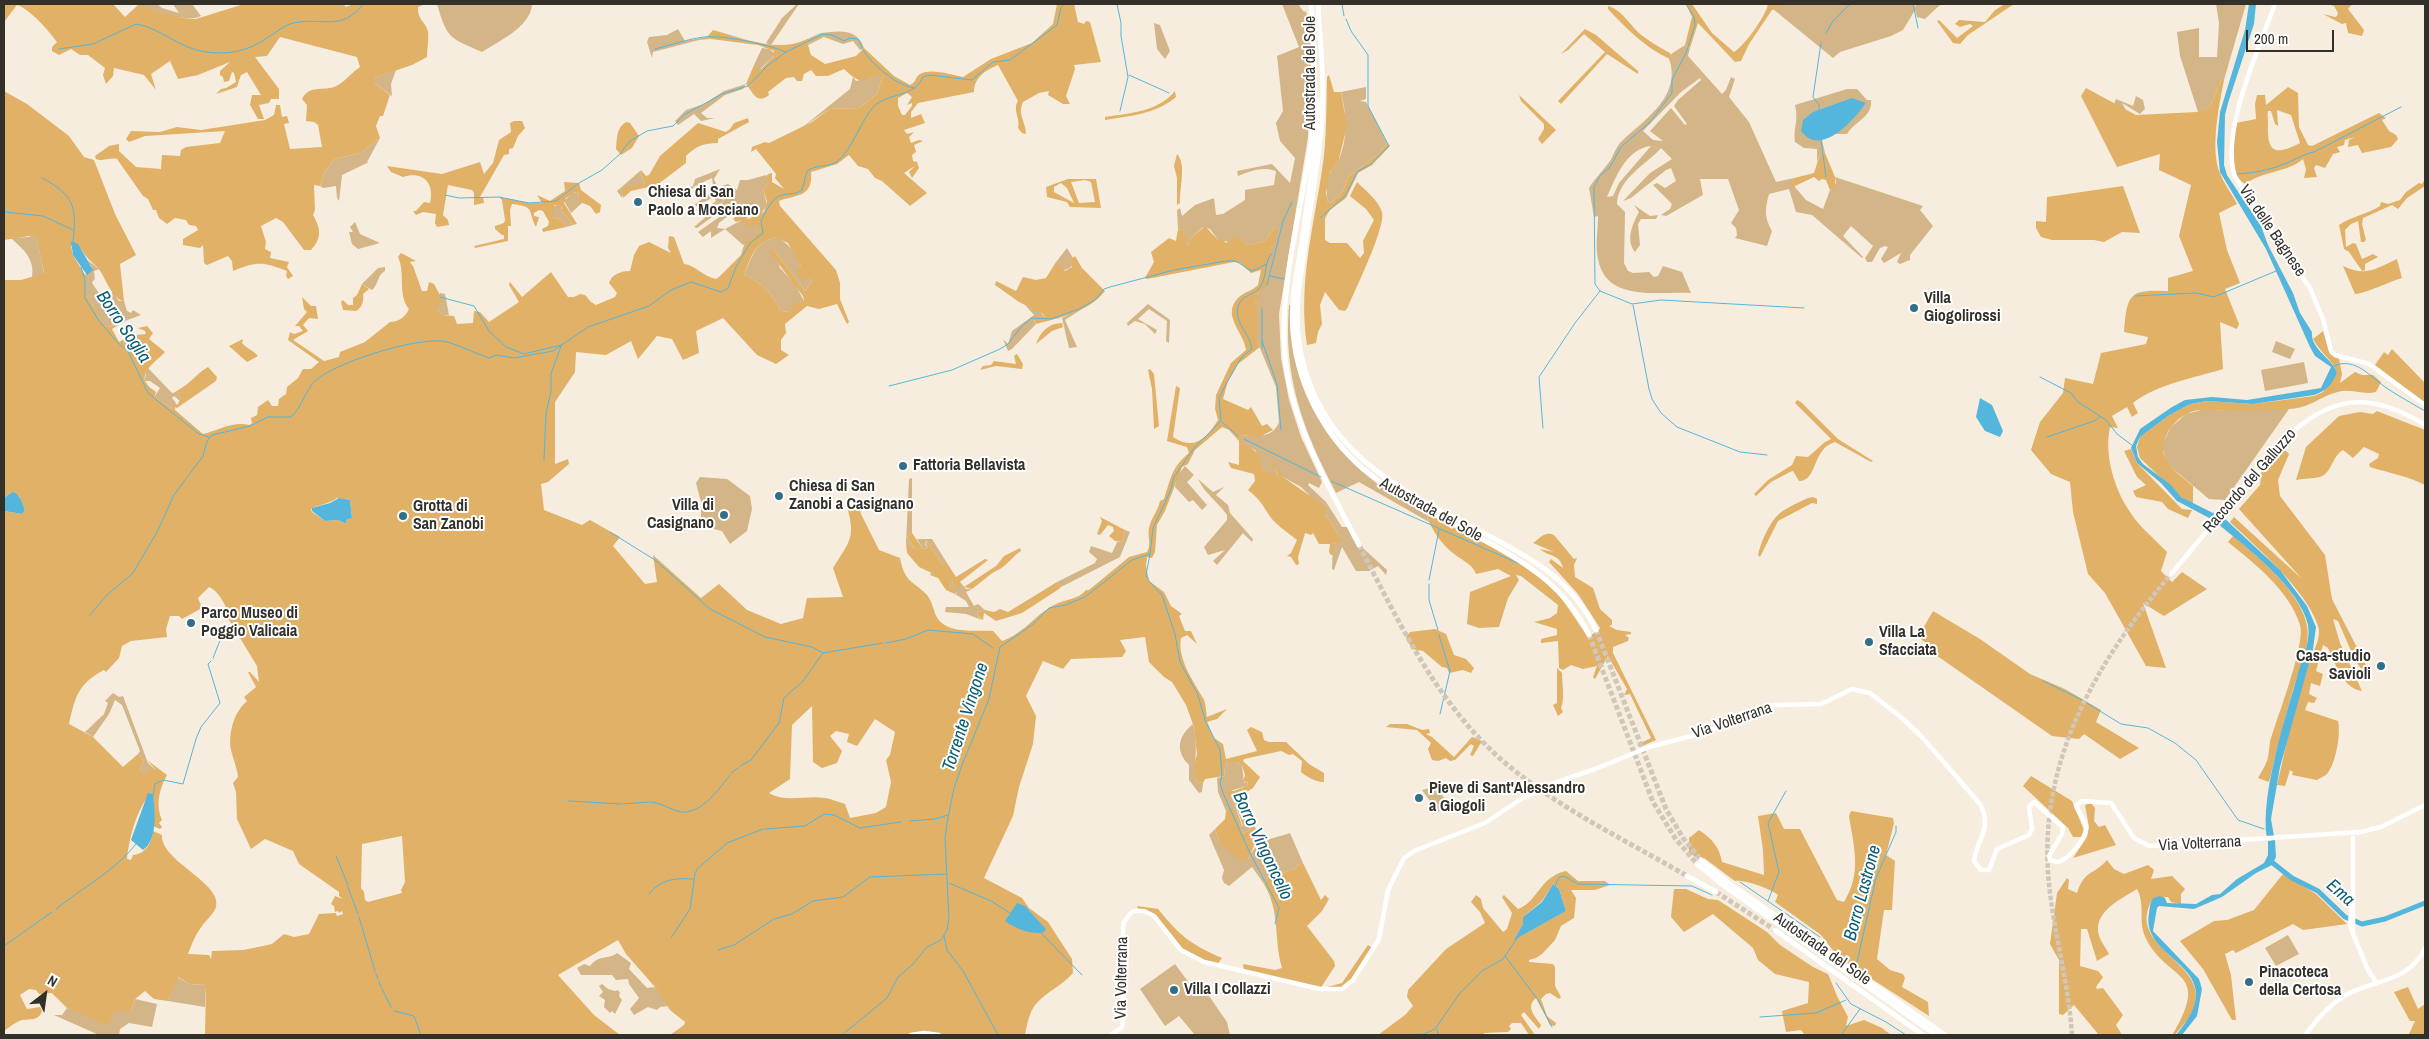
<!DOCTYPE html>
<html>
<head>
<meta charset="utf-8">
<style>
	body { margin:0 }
	#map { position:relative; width:2429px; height:1039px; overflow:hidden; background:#f7edde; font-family:"Archivo Narrow",sans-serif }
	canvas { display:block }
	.frame { position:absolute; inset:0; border:5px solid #33302a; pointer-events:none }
	.north { position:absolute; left:20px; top:969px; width:50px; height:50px; -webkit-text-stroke:4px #fff; paint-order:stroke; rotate:30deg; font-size:14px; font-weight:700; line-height:20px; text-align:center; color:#33302a }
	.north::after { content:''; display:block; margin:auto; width:18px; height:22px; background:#33302a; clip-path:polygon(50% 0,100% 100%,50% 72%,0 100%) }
	.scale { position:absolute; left:2246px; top:30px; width:88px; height:22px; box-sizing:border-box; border:2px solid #33302a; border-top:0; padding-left:6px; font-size:15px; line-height:18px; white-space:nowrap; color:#33302a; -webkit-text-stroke:4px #fff; paint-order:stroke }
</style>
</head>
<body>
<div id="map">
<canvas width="2429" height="1039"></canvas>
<div class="frame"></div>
<div class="north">N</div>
<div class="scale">200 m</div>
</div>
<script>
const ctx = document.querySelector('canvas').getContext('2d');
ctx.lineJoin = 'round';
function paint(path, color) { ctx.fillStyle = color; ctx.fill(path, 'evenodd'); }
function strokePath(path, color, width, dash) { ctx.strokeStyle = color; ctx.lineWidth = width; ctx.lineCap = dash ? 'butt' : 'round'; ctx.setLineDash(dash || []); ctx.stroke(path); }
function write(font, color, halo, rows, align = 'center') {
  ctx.font = font + ' "Archivo Narrow",sans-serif'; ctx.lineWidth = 4; ctx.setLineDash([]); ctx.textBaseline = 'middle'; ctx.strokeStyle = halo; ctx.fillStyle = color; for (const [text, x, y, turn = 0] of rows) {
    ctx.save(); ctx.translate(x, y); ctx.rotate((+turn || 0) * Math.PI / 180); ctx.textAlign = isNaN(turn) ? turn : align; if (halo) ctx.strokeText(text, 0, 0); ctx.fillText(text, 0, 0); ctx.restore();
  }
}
const green = new Path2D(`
	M139,4H157L162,8L179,13L173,4H192L201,16C190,23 149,12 139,4Z
	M437,4H532V5C530,27 499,41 482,52C450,38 447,39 437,4Z
	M797,4H799L771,45L766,43L782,18Z
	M1282,4H1298L1304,12L1306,11L1309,24L1311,52L1308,137L1279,314L1281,358L1289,400L1301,437L1322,482L1319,488L1309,483L1308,485L1326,502L1342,527H1347L1353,539L1387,570L1386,575L1378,566L1369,571H1356L1342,547L1334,570L1332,569L1333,544L1340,542V537L1325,514L1324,510L1301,487L1283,477L1276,468L1278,477L1262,469L1255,450L1241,443L1240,435C1255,436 1273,439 1279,422L1276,387L1257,341V304L1254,300L1264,284L1272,244L1275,245V227L1265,241L1261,242L1246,245L1218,240L1210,229L1203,227L1191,238L1188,246L1184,231L1178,229L1177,210L1180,208L1182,216L1195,205L1214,198L1216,215L1223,214L1245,200V190L1274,185L1276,171C1263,166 1250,171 1238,176L1237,171L1272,164L1290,183L1295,158L1280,141L1276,123L1283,111L1277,56L1299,47Z
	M1786,4H1914L1915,7L1916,4H1941L1925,19L1917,17L1915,10L1903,30L1891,36L1840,52L1833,58L1773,9Z
	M2216,4H2246L2224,80H2221L2210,107L2198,112L2180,56L2177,32L2199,28V57H2217L2219,23Z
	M1154,23L1160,25L1170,51L1165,59L1157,49Z
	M678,29L685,41L707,37L711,39L699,40L653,52L652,58L647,42L649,37L667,35Z
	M821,33C840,31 857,28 864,48L860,50L853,41L843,44L824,37L810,44L805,40Z
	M1685,45L1690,48L1688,56L1722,94L1726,90L1731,77L1735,79L1729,97L1749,122L1776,182L1794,178L1792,187L1794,186L1806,200L1823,209L1830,190L1836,183L1835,177L1923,206L1920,210L1933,226L1910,255V260L1900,264L1897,262L1901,253L1884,263L1881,259L1888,247L1885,246L1880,248L1872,262H1867L1865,258L1873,246L1851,226L1843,236L1863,257L1862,258L1812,215L1796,212L1789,189L1769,194C1765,209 1764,217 1772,231L1767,246L1735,238L1737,235L1736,228L1731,223L1739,210L1728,179H1700L1703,195L1666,216L1661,215L1670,209L1672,204L1653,185L1657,183L1665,188L1676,181L1671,168L1666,170L1631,198L1623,201L1650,173L1672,159L1661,148C1646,165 1618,178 1617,204L1625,212L1624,263L1628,271L1633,273L1649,272L1654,277L1658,276L1663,266L1682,272L1691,293C1659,291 1606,303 1598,259C1595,246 1598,230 1598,216L1594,217L1589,188C1595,178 1603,171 1610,161C1614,155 1616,146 1622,141C1645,119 1684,95 1668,56ZM1700,78L1701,80L1678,100L1674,106L1687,124L1685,125L1671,108L1650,131L1663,141L1653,140L1643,131L1681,92ZM1651,146L1619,183L1613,196L1607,197C1616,177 1626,149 1651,146Z
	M762,48L769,49L776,54L760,69L754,65Z
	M396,70L391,84L392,96L374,83V78Z
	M875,76H883L877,94L859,108L829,109L799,130L850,89L853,77L856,81Z
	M746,84L743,89L725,95L701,113L707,118H715L701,121L694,114L678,125L675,121L686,110L704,104L724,91Z
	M1366,87V99L1360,101L1366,102L1387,143L1377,155L1349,176L1343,191L1331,203L1328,202C1326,193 1326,179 1331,171C1333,168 1337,165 1338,162C1348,139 1347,116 1341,92Z
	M1847,89H1857L1867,100H1871C1873,117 1855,121 1847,134H1835L1851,121L1866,103L1813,112L1818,140H1822L1825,153L1820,154L1817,162V149L1804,148L1795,142C1793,127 1799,122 1795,105Z
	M2136,96L2143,100L2145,109L2140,114L2122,103L2126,110L2114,104L2116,99L2133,106Z
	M380,138L367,162H369L342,175L339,201L337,198L336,186L323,188L320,186L325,171L335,159L360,153Z
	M720,169L714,179L723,200L722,203L712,206V204L716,201L714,197L696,206L695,204L711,193L714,194L712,178L695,186L687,194L683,192L684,189L693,186L695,179Z
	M640,171L645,184C633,188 626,184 622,198L617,191Z
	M766,175L769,184L763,189L767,205L761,214L746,218L739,213H735L731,209L727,212L723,209L697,228L694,227L716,208L721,206L726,193L722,186L728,184L737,190L740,180H748Z
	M577,192L582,203L571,213L564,201L572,193Z
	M559,205L561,206L562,211L573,225L566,227L562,220L553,217V206Z
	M1634,205L1650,216L1658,215L1656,219H1641L1638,224L1640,245L1635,252C1625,240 1633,223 1639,212Z
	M725,213L728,216L719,223L717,228L725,229L742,220L759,225L761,231L743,245L725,229L711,238V231L703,237L698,232Z
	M355,222L360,234L380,243L358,249L352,244L349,232H353L350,227Z
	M36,233L44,274L32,277C35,259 24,250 11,238L29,237Z
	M774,237C792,242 800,261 804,278H810L812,281L805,291L774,250L780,268L795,284L804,301L788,312L781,311C774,295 760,281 744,275C753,255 753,246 774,237Z
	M1067,248L1073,258L1069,261L1072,265L1070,268L1062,271L1056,262Z
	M86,259L99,269L94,271L95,281L94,279L92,283L108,306L114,301L109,295L113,292L119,301H124L127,311L131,313L133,310L141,315L109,327L99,321L93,305L85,294V275L92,267Z
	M385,267V271C377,275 379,284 372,290L362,284L378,268Z
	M440,293L445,294L449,315H442L437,309Z
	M1148,304L1170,320L1169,343L1166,341L1167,321L1149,309L1138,319L1157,330L1155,334L1145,324L1135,321L1128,326L1127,323Z
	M1025,305L1038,310L1045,317L1043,320H1034L1036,324L1012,349L1008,351L1003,339L1008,344L1012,331L1034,315Z
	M1088,305L1065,320L1077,347L1069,348L1062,318Z
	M1289,305H1291L1293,347L1323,426L1362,470L1430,513L1427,517L1429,522L1359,482L1336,493C1303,430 1283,378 1289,305Z
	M2276,341L2295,349L2290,359L2272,352Z
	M2304,362L2308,383L2265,391L2261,370Z
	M148,368L172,393L178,392L181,396L180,401L174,396L172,398L176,403L175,410L154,397L160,388L150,381H145L146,371Z
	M2282,408L2289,409L2225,500L2209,499L2166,463L2162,445L2171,427L2186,414L2205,409L2227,411Z
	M1185,466L1194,475L1187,482L1207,505L1202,510L1193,500L1189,502L1175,487L1177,476Z
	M700,477L727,479L750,496L752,509L747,531L730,544L722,531L701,526V502L696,483Z
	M912,478V533L907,537L915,549L906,543L909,479Z
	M1198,479L1213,492L1224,487L1216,495L1228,505L1230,513L1253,539L1252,542L1243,533L1217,565L1213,561L1225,550L1208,555L1204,547L1227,520V515C1218,502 1205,494 1198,479Z
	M1125,530L1130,532L1120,557L1061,587L1057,582L1095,563L1097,559L1089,552L1091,546L1112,553L1117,542H1122Z
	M917,539H932L947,563L946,565H943L928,543L926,541L925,544L928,548L923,549Z
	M949,580L952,581L955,588L960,582L966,589H972L966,592L974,606L978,604L985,610L978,612L977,615L982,620L966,614L945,612L946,607H969L966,601L955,594L957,593L949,587L951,584Z
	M113,693L119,697L123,696L148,763L157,771L145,776L140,769L144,761L138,754L140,751L122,705L115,700L109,714L93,737L85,732L104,714L108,703L105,701Z
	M1193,724C1199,744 1193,762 1197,782L1203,783L1202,792L1199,793L1189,780V765C1175,751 1178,736 1193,724Z
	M1228,762H1237L1242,765L1244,783L1248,780L1247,786L1230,791L1225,795H1232L1242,826L1247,821L1251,829L1243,833L1233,809L1226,811L1218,792L1217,778L1224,776L1225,767Z
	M1434,787L1437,788L1449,805L1438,812L1422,790Z
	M1215,829L1219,841L1248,859C1258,838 1270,840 1290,833L1303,863L1298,865L1295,869L1267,878L1264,884L1252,867L1229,886L1224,883L1222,878L1224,870L1209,835Z
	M2288,935L2299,954L2276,966L2265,948Z
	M617,953L631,963L629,969L647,988L655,987L669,1006L660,1007L657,1010L648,1007L634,1015L630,1009L639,998L629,984L628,979L616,980L612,975H581L577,968L584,964L590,966C599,954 609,960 617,953Z
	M1175,964L1192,987L1200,983L1227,1022L1230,1035H1195L1179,1016L1165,1026L1140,989Z
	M177,977L189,984L206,985L205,1007L168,1001Z
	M602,984L608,989L615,991L618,990L620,993L619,996L622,1000L615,1014L612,1011L610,1013L604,1007L605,1000L599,996L603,992L599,986Z
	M135,999L157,1004L152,1027L129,1023L120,1029L119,1035H99L54,1015H62L67,1008L74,1010L131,1011Z`);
const forest = new Path2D(`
	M4,4H113L125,17L139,4L154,11L183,18L196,19L244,4H343L346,7L353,4H425L418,7C417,20 427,23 428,32C429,40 427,49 427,57L412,65L374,78V83L390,95L383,116H380L376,126L380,138L360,153L335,159L325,171L320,186L314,185L315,210L313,215C321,229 322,238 311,250H304L283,222L276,218L261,226L266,242L265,249L271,252L270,258L289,262L287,267L293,276L288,279L286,276L287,271C262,262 258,261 233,271L232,261L228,256L207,265L204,263L203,245L200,248L183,245V239L198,230L196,226L189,225L186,220L175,218L167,224L159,218L156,210H153L148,199L143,196L117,159C110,157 102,162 96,159L95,156L109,146L119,144V151L136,167L161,169L162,155L180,156L181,150L186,147L220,143L225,131L145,136L129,142L126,139L131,131L160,132L177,127L201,130L265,120L274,115L276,105H280L282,117L287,116L289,123L284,124L290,149L322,147L318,125L314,122L306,121L307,105L302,99C309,85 322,91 334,87C343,84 352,72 360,67L357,57L280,37L267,56L255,57L279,89V99H271L269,103L259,105L264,119H258L250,105L252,95H261L247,72L241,75L237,87L216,94L221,89L226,88L236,82L234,73L232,72L229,81L224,82L223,77L220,75V71L230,62L198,75L178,79L170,61L151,74L156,90L144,75L114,68L113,76L106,84L103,75L105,68L88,55H80L71,49L59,55L52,51V47L57,42C50,32 29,8 17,5L4,22Z
	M1057,4H1074L1078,22L1084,24L1086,21L1090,22L1101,62L1074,65L1075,69L1066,96L1070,104H1063L1048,95L1049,91L1039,93L1023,102C1017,114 1026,122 1026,134L1022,133L1018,128C1021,119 1012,110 1018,101L998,65C986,70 974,77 974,92L918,103L911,112V118L921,114L925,123L904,130L907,134L914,132L909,137L911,143L919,140L923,141L914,145L916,152L912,155L913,161L917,162L919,168L912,178L909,172L915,166L904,173L927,193L910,206L882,181L875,178L868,169L858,166L849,155L837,164L811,172C813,198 797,194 779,201L780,206L836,270L840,283V299L849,322L847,324L837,304L819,309L807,306L785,324L786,333L781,340V350L789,355L776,364L757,355L723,318L696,331L699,353L683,360L672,339L657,336L638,359L631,341L606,355L576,352L575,372L555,402V464L568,459L569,464L548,482L541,484L544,510L582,525L590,520L620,537L613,546L645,584L657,582L653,555L701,598L719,584L747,610L781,624L803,618L807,598L843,597L833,568C851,539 856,538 846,503L850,501L854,509L855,500L857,503L858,501L861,514L879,550L900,558C905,583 912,580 926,594C933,601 933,612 938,619C949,634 976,630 993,631L1002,641C1023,634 1035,615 1054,605C1065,599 1078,600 1086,590H1089L1129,557L1147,552C1152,544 1147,537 1149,528C1151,518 1158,511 1160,501L1164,499C1171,478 1171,468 1189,453L1187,447L1167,441L1176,386L1180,388L1173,437C1194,451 1206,439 1218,420L1215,409L1216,395L1231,363L1246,350C1244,332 1221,316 1238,298C1244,292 1252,291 1258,285L1261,270L1251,273L1240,263L1234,262L1147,279L1145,278L1154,262L1151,252L1169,238L1176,241L1178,229L1185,231L1188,246L1191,238L1205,226L1218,240H1223L1226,243L1237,236L1246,245L1265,241L1275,227L1278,231L1275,245H1272L1265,288L1257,294L1261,300H1254L1257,304V341L1260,347L1238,364L1228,381L1223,399L1248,410L1251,407L1262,426L1267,424L1273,430L1259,437L1241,435V443C1255,448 1261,455 1262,469L1278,476L1276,468L1269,466L1275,464L1282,473L1283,477L1326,507L1325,514L1340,537L1341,542L1333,544V555H1331L1329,552L1330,544H1319L1313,533L1311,535L1305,533L1298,557L1299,564L1296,565L1291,557L1287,556L1291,553L1297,540C1287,532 1273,523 1267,512C1261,502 1257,497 1248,490L1255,481L1254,474L1231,468L1228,462L1239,465V441L1229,430L1222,427L1195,450L1188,464L1182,467L1165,511L1157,525L1155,552L1152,558L1147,557L1146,566L1149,581L1164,592L1171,606L1182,614L1179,616L1185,631H1191L1197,644L1187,635L1181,638C1177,658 1193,681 1203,698C1206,702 1206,712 1207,717L1227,709L1217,719L1207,722L1214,738L1223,744L1226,759L1257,751L1247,730L1251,727L1262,732L1264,740L1269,742H1286L1309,764L1324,773V782C1318,783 1305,776 1301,772L1302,761L1293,754L1289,755L1281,751L1244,759L1243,761L1260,777L1253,788L1239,797L1247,816L1264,840L1254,846L1248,859H1238L1219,841L1215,829L1225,819L1226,811L1233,808L1243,833L1251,829L1247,822L1243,826L1232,795L1224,796L1228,790L1234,791L1247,786L1248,781L1243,782L1245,775L1242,765L1237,762H1228L1225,767L1224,776L1205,779L1203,783L1197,782L1194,767L1197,754L1194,727L1186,705L1172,682L1164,677L1149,662L1145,637L1120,640L1126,651L1122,657L1071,659L1063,669L1043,661L1026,696L1036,716L1033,744L1019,787L1013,816L984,878L1022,898L1029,908L1048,922L1072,959L1073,973C1063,985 1046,992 1036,1004C1029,1012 1027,1025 1025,1035H670L684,1025L685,1022L670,1010L655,987L626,954L618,940L558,975L594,1015L620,1035H205L206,985L189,984L178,977L168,1001L154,999L145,991L135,999L131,1011H115L107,1025L67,1008L52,993L39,994L36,990L29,989L20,995L27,1009L40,1007L42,1011C39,1021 30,1019 22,1020C17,1021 8,1028 4,1031V511L22,514L25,510L19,496L12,492L4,498V280H21L44,273L36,235L4,240V91L27,104L69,136L84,157L94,160L115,214L136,255L120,264L124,301H122C110,295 106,278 98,268C91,261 86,258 81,249L71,246L73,255L85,275V294L93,305L100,321L109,327L122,323L112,329L119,342L126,338L134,342L137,338L136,335L146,334L145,331L138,328L147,326L153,333L149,339L165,352C158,360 138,372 147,384C149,388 153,389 156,392L154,397L175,410L203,434C219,430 233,421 250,425L252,423L251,418L257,415L258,407L268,400L272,406H278L279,399L286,394L287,387L298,378L303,369H311L319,362L288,340L290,332L294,334L303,331L299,326H295L307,312L304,309L302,297L311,306H316L318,319L309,318L303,325L308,331L293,340L324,361L339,357L340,352L365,342L390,322C399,322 406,316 409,309C397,294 406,274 398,257L401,253L416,261L410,262L413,266L422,291H427L429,282L434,284L442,299L437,309L442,315L454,316L457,324L473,323L474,311L480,312L489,322L519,302L509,285L510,282L522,297L551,272L568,297H574L580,294L585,295L591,302L596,305L615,297L617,293L609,283C612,274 621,271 630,271L634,255L639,246L649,242L671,253L668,248L669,236L674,237L684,264C695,265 704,277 716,279L719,277L741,255L745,242L761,231L756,224L749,228L742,220L736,222L733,219L736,216L727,212L731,208L735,213H739L748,219L764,212L767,202L763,189L769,184L766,177L768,174L772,173V182L784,189L775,178L776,174L756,149L751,152L752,147L765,142L769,143L812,122L829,109L859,108L877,94L883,76C860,75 866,90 844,69L828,76H816L811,70L804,74L802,81H797L794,77L786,78L768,92L769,95C756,105 753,92 746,84L754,65L761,69L774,56V51L758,45L711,39L707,37L713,30C742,38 777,53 805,40L810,44L808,45L811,55L825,64L856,56L864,48L894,76L910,85C916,83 915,77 920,74C932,68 951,75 963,77L991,59L1032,43L1053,24ZM907,93L912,97L907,105L912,103V106L905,115H902L898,106V98ZM774,237L788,243L801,267L798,268L797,273L802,279L810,278L812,281L805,291L774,250H768L803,296L804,301L794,304L788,312L781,311C774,295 760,281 744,275C752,255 753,246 774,237ZM337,498L350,500L352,518L346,520L347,524L338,520L325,521L312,512L311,509C320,504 329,504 337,498ZM209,587C220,592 228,608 229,620L257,666L259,682L250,672H248L256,687L244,697L247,701C234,712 228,733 231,750C233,759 237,767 238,777L233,783L236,792L237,819L251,849L265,839L293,851L299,864L339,892V896L343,899L335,896L331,904L334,906L335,912L338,911L339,913L342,911L343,914L337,916L336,913L319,914L309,934L294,937L284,934L272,944L263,946L243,950L212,951L211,959L209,955L188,954C192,944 195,935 202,926C206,920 214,914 216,907C223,883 160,861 162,835L153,831C152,842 146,854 133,855L131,860L127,859C129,838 137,808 151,793L154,803L153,826L160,829L162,827L159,823L162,820C155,804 160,788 167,775L147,760L156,770L149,769L145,775L140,769L144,761L138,754L123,767L93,737L69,724C75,697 78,684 104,670L106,672L119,658L122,646L131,641L167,637L166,629L170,616H179L182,619L202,608L198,598ZM812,706L813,762L822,768L837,763L842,751L830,736L836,731L849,734L847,742L857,746L875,719L895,732L890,755L886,760L891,782L886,807L876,813L850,818L845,804C838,802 832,799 825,798C806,795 786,803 769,793L790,779L792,725ZM402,836L405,882L401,890L402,893L368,902L365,900L364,892L361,888L362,844Z
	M1686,4H1692L1712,33L1734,52C1745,45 1766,16 1768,4H1787L1772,10L1749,44L1741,61L1735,62L1698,23L1690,48L1685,45L1692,17Z
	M2005,4H2014L1968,35L1960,44L1953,43L1937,21L1939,20L1957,38L1973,26L1970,24L1960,27L1955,24L1959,20L1985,22L1995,10Z
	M2328,4H2352L2348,9L2364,30L2362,36L2348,33L2346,23L2342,24L2323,14L2335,17L2337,16L2338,13L2334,6Z
	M1608,6C1621,9 1631,26 1640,34C1646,39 1662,49 1670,53V59C1645,48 1626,28 1608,9Z
	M1585,29L1596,35L1638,71V74L1607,54L1561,104L1558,101L1605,52L1584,34L1568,50L1561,54Z
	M1329,75L1334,92H1341L1347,126L1338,163L1330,172L1326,193L1328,202L1331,203L1343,191L1349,176L1377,155L1387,143L1390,146L1372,165L1358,173L1346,198L1330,210L1325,218V240L1330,243H1347L1360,258L1364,253L1363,241L1374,220L1366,209L1350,196L1357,182C1366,191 1378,200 1382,212C1386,227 1355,290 1348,307L1345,311L1339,310L1325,292L1320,305L1322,324L1318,332L1316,343L1307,345C1298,284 1313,230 1322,170C1327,139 1326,108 1327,77Z
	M2221,80H2224C2219,105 2210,150 2220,173C2224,184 2232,194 2237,204L2219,213L2227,250L2240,283L2225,289L2239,324L2237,329L2220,322L2223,369C2194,378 2157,384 2133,403L2138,413L2132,417L2127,407L2112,416L2118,428L2110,427C2104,454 2114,489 2130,512C2139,527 2155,539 2167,552L2161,571L2172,582L2182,572L2207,589L2164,616L2143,603L2166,668L2146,666L2105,593L2088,574L2073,512L2070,482L2051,474L2031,450L2040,422L2063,393L2065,378L2093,384L2101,353L2146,344L2148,337L2124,332C2127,294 2129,289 2168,291V278L2193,271L2179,236L2191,185L2159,170L2160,154L2117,167L2081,96L2086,88L2136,115L2197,112L2210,107Z
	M2288,87L2298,93L2299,127L2308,145L2312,146L2379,113L2386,118L2382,120L2389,131L2396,135L2398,139L2391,147L2362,153L2358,145L2348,147L2349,140L2355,137L2345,140L2344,145L2337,147L2340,152L2333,154L2325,168L2316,165L2314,168L2317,177L2304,178L2306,169L2303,159C2289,172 2263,171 2245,184C2226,172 2234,141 2236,123L2256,119L2255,104L2257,95H2265L2266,105ZM2277,110L2291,115L2300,143C2273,157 2267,151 2268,123C2268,118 2267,115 2268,111H2271L2275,124L2278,126Z
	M1175,91L1176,97C1156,114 1130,116 1105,120V117C1130,113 1158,112 1175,91Z
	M1519,95L1556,130L1542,144L1538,139L1544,129V124L1521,101Z
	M748,118L749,122L718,139V143C704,143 696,146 686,156V163L657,185L631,191L623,198V192L626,187L645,184L640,171L641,170L646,176L649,175L660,156L698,123L726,132L730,129L734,123Z
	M514,121H522L525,128L518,136L513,148L509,149V154L504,155L480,197H483L484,203L474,205V193L472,190L448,185L443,215L448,220L449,225L437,227L435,223L436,214L423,212L416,215L413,211H416L424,202L430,203C435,182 422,171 403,177L391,172L387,166L442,174L480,162L484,174L493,163L499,140L511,132L510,123Z
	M626,122L630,123L639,136L632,148L621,155L616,149C617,139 616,128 626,122Z
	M1825,153L1835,177V186L1830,190L1826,180L1822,179L1819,181L1814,177L1791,188L1794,178L1814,173L1820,154Z
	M1177,154C1187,164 1179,189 1180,203L1177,205V178L1174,166Z
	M1068,179H1096L1101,208L1070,207L1067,202L1047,197L1046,187ZM1085,180L1091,182L1095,202L1079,203L1071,182ZM1061,183L1067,188L1074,203L1054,192V187Z
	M2425,179V186L2407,198L2398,209L2392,205L2363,218L2362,224L2366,240L2364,242H2361L2358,221L2351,224L2345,230L2346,247L2353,243L2356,244L2362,259L2373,254L2378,257L2365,264V270L2362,271L2349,252L2344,249L2339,225C2352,216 2366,215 2380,206L2381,202L2388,204L2400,200L2406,192L2419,183L2422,184Z
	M564,182L579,183L581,190L601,205L600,212L596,214L590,206L580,202L578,193L575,192L566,198L564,203L577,224L573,225L562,211L561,206L554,205L553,217L562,220L566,227L543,232L542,229L548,226L549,222L543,211L539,210L534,213V216L539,217L536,227C527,210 536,207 512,204L510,210L511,226H508V241L475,248L474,246L504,239V235H502L495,229V226L504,223L505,220L502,200L499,197L529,203H542L537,195L550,201L565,191Z
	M2123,186L2140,233L2122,232L2104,242L2094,240H2052L2041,237L2036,228V221L2046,222L2047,197Z
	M1075,256L1082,268L1105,291C1089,312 1059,318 1036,324L1034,319L1043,320L1045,317L1043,314L1019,302L995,285L996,281L1016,291L1023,277L1036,280L1046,278L1056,262L1065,271L1072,267L1069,261Z
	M2397,259L2402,278C2391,281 2364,294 2355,294L2343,266C2366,277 2375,269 2397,259Z
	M362,284L369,289L363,294C364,301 362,308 356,311L343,310L341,302L343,300L348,305H353V298L357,295Z
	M1062,323L1063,327L1052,331L1036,344C1040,332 1049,323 1062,323Z
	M2323,331L2330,354L2339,359L2342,374L2340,383L2355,372L2362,375H2373L2381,382L2376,392C2365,395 2354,390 2342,391C2323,394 2309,409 2289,409C2269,410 2248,411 2228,411C2214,411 2200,407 2187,414C2178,418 2170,427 2166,436C2155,460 2177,472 2193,486V504L2181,497L2140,458L2137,447L2140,437L2168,416L2190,404L2207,401L2253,404L2314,396L2323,392L2337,372C2331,359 2320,352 2313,339Z
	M243,339L242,343C247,349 253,350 258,356L247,362L229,346Z
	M2392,349L2425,383V403L2375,365L2384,352L2388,355Z
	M1017,354L1023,364L1022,369L996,366L980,370L983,366L991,365L994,361L1016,364L1014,356Z
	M208,367L217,377L216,381L177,408L172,405L178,404L181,397L178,392L173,394C177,390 182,388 186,385C194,379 199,372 208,367Z
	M1150,369L1154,374L1159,426L1154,429L1152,389L1148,370Z
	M1797,400L1801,402L1838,439L1873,461L1871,462L1835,442C1812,448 1818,481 1799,481L1793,471L1790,472L1771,482L1756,496L1754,494L1768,480L1792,465L1796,456L1808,457L1825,442L1831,439L1795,403Z
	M2377,411L2425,430V485C2408,476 2389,473 2370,467L2369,464L2378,458L2379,454L2364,447L2353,458L2343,450C2332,456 2332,473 2320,477C2313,479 2304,478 2296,480L2306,447L2339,416L2360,412L2373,414Z
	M2282,447L2289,454L2278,480L2280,496L2325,555L2332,599L2366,665L2362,670L2355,660L2338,621L2333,619L2340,643L2362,691C2342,688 2336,664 2328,648L2323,645L2316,671L2323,674L2320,686L2311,683L2309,694L2317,698L2314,703L2308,702L2305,710L2338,721C2341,734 2336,763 2327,774C2325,776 2320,778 2317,780L2292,775L2293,772L2290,770L2285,786L2277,785C2287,744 2294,701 2309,662C2313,652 2322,637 2318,626C2307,591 2257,547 2230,522L2234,517L2302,579L2239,509L2260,485L2262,468Z
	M2131,449L2137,463L2182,509L2192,510L2188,518L2168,509L2162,502L2136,497L2133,491L2146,485L2137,477L2124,451Z
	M1813,497L1817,499V504L1812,503L1778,521L1760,557L1758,555C1761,542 1770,521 1780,513C1788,507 1799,502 1808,498Z
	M1430,513C1465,531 1516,552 1544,579C1562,596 1573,616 1588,637L1599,630L1600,628L1578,594L1549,562L1551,559L1563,568C1560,554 1549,557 1540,549L1554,552L1533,543C1541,538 1544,531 1554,535L1574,559L1577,558L1574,565L1575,577L1593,588L1600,609L1612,620V625L1609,626L1617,630L1631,632V634L1625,635L1629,638L1628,641L1613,647V653L1656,740L1640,747L1637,745L1651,738L1630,694L1624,695L1627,689L1608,656L1595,679L1593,677L1597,666L1583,669L1571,665L1563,670L1559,668L1558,641L1541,643V639L1557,635V629L1534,622L1550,618L1557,613L1558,605L1521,576L1516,575L1519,580L1508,598L1499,627L1479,628L1467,624L1470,592L1511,576L1498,569L1476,574C1472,563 1462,561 1453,553C1442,545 1432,530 1427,517Z
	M1100,517L1125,530L1122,542L1115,541L1109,536L1114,531L1113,527L1108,525L1100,535L1097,534L1102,521Z
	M912,533L923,549L928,548L925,542L928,543L943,565L947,563L956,577L985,559L988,560L960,582V587L955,588L952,581H950L951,584L949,587L957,591L955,594L946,590L938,578L930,575L931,573L936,575L919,567L907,553L906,543L915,549L907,537Z
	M2233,536C2258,557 2301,592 2307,626C2311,648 2298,672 2292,693C2284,723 2276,752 2269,782L2258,778C2261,772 2265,767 2267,761C2269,755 2269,748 2270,742C2276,720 2306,644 2300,625C2289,590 2255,564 2228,542Z
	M1020,548L1021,551C1014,555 1006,566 1000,569C990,573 982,582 972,589L964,587L996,566L1004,556Z
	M1057,582L1061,587L1059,589L1022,613L996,621L984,613L983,620L977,615L978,612L985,610L994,612L1000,609L1008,612Z
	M1933,611L1980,639L2030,674L2065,689L2101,710L2096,722L2139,748L2120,759L2084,734L2079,739L2052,736L1933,653V648L1918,637Z
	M1435,629L1446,634L1454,655L1466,659L1474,668L1471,673L1463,670L1449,673L1447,668L1442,667L1423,651L1412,649L1406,637L1410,632Z
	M1557,668L1562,673C1562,683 1565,700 1561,708L1563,712L1558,716L1553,705L1557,703Z
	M1390,724H1407L1422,730L1429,729L1430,733L1426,734L1432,737L1454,757L1472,737L1482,741L1473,756L1470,755L1474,746L1471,744L1455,760L1450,761L1446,758L1438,761L1432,760L1428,749L1431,743L1417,730L1386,727Z
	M2031,776L2072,801L2084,830L2081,837H2073L2068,828L2023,786Z
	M2091,803L2095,808L2094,821L2099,827L2105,825L2116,845L2073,858L2087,837L2089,827L2085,805Z
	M1851,811L1893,818L1894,823L1886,855L1895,861L1892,910H1884L1877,959L1890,970L1903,974L1905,978L1902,987L1928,1002L1929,1016L1838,957L1821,935L1775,902L1778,895C1771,889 1744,879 1735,881L1704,858L1699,860L1689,852V838L1699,830C1712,839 1719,846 1722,862L1764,875L1763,850L1758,816L1776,813L1784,829H1800L1837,900L1844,902C1862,873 1854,848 1849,816Z
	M2107,860L2114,869L2124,874L2148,865L2154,870L2151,879L2172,876L2185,889L2181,894V904L2171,902L2168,897L2153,898C2122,949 2214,962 2193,1010C2189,1020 2181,1027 2175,1035H2167L2173,1034C2213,966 2164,983 2144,934C2139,920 2145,903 2137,889C2121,899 2092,912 2099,936C2101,942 2106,948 2109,954L2097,961L2087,929H2081L2080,966L2098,971L2103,977L2096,987L2097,989L2103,988L2123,1015L2116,1025L2122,1035H2099L2074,1005L2063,1015L2059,1014V960L2050,944L2057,893L2067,878L2069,880L2068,889L2077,893C2085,869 2093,876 2107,860Z
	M1303,863L1321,900L1325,895L1329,899L1322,911L1307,926L1334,961L1335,966L1320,989L1342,983L1368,945L1374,949C1366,962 1357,982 1343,989C1326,996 1264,976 1244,971L1243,964L1275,970L1282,968C1273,935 1281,914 1264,884L1267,878L1295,869L1298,865Z
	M1566,871L1578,881H1605L1610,885L1595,890H1571L1576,898L1574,918L1561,926L1555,940L1542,954L1536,958L1529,960V962L1553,964L1555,967V986L1561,997L1559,999L1550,993L1546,994L1541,999L1547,1016L1556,1023L1555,1026L1550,1025L1536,998C1525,1007 1535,1016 1541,1025L1539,1029L1524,1012L1521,1015L1535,1035H1529L1521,1023H1512L1509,1026L1511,1029L1508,1032L1485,1033L1481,1035H1378L1405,1015L1413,1006L1407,997L1408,990L1446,949L1485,923L1480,912L1471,902L1476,895L1481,899L1483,908L1503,932L1507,929L1512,913L1502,897L1504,895L1518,909C1538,902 1539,877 1566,871ZM1553,884L1559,889L1566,911L1515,939L1523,924V917L1542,901Z
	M2283,874L2316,894L2347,924L2303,930L2293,924L2236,953L2233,950L2225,954L2231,975L2236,1020H2232L2203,969L2180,941L2214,921L2227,920L2254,910Z
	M1674,889H1686L1708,899L1718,900L1767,932L1780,945L1813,967L1828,974L1837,996L1848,1017L1846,1026L1864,1020L1882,1028L1891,1035H1803L1804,1034L1801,1030L1786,1032L1782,1011L1808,1003L1809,982L1775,974L1758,960L1753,948L1713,914L1684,932L1671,917Z
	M1137,906L1158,909C1180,936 1190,944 1222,958L1217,965L1204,962L1181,950L1154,916L1139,911Z
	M2408,987L2418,1009L2425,1004V1035L2409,1034L2415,1021H2410L2394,992Z`);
const water = new Path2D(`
	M2249,4H2256L2254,24L2228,103L2225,115L2224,165L2227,175L2261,226L2268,245L2293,293L2300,313L2312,332C2310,348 2331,358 2337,372C2333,384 2326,391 2314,395L2253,404L2207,401L2190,404L2168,416L2140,437L2136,446L2138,457L2143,464L2171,485L2181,497L2217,515L2213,520L2177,501L2161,483L2137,463L2131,448L2140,429L2172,407L2185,400L2212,397L2247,400L2321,388L2331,367L2315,356L2310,347L2266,249L2220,172L2217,142L2220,112L2245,30Z
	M1852,98L1866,103C1854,120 1821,158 1801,131L1803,120L1813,112Z
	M71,241L78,244L93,270L87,275L73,255Z
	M1980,398L1992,405L2003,431L2000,437L1985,431L1976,417Z
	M12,492C20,493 22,503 25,510L22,514L4,511V498Z
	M339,498L350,500L352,518L346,520L347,524L338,520L325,521L312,511V508L330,503Z
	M2223,517L2280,570L2307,606L2316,627L2313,649L2280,767L2271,819L2274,836L2267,837C2263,819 2269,781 2274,762C2280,733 2289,705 2297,677C2301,661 2311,643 2308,625C2300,588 2246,547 2218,524Z
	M148,793L153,794C155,811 158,840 143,850L131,840Z
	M2275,840L2276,857L2272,865L2256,873L2222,897L2194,909L2159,906L2157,908L2153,931L2199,979L2202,989L2197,1016L2182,1035H2176C2237,965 2139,963 2149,913C2150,907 2150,903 2153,898L2160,896L2165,898L2167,903L2196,904L2212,895L2220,894L2237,879L2264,863L2268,855V841Z
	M1553,884L1559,889L1566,911L1514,940L1523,924V917L1542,902Z
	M1017,903L1025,906L1044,927L1046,929L1044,932C1034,936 1014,928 1005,921Z`);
const stream = new Path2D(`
	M1117,4L1121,23V36L1128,77L1120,111
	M1342,4L1344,16
	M1686,4L1694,17L1695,25L1686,53L1672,80V93L1650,122L1621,147L1610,167L1600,176L1594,187L1595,284L1600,291L1632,304L1661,300L1804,308
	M1913,4L1918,28
	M1826,33L1833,21L1850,4
	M59,49L93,44L136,24C159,27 180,49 206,52C230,55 248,51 267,38C275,33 282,27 290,24C318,15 341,34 363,4
	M655,49C671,45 688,39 704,37C722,35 769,44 785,52
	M1129,75L1169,93
	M1819,111V105L1813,97L1821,43
	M1821,140L1826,177
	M2237,174C2253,173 2270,170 2284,164C2295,160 2303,154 2314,152L2401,107
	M42,178C74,195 77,206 73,243
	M445,195L459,198L499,197L529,203L556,201L579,183L602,170L620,154L630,141L647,131L673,126L684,115L722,94L748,86L767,66L786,52L823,34L832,35L844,41L850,38L858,39C861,43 862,49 865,53C876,67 897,86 915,88
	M4,212L43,216L73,230
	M1320,218L1345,196L1358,171L1370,165L1389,146L1368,106V55L1351,31L1346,19
	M81,267L85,280V298L99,321L118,343L128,351L148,393L199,434L209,437
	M1270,276L1284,279
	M1267,285L1283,221L1292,202
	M2135,296L2196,293L2214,297L2276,271
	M440,297L474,306L489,331L506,347L524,354L561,345
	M1633,305L1649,389L1652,399L1661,413L1677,427L1740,452L1767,455
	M1262,308V348
	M1262,341L1277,384L1281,430
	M2334,366C2356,356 2371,378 2388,389C2400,397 2413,404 2425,411
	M2040,377L2071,393L2078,402L2106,420L2117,434L2133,446
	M889,386L952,370L1000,349L1008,344L1021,327L1032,318L1051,319L1079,309L1095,300L1104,289L1110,287L1174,270L1226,261C1239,259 1241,266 1252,271L1267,264
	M1222,422L1238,436
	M1543,428L1539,377L1575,323L1600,291
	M2047,437L2094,421L2100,417
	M1244,439L1321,477
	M544,460L546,413L551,392V374L561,346
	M1331,481L1520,564
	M610,532L655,560L710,609L765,637L812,647L823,653
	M1150,554L1146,575L1149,581L1162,595L1175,634L1180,662L1198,695L1205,720L1220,750L1222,775L1220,783L1223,793L1249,851L1279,908L1275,924
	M1429,580L1439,530
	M1429,584V600L1438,630
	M89,616L107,595L133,573L157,532L174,495L203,456L207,441L212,435L250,426L268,417H291C304,405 305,387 320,377C345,360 411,339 442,341C452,342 477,354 489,358L496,355L514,358L553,351L588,327L649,306L671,290L691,282L721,292L728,288L736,267L750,243L763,233L761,221C766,212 771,198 782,195C790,193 795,195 802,190L807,171C817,164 830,168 839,160C853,148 865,111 878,103C893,93 915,96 923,77L930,75L972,80L993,62L1010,60L1057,25L1061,8L1064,4
	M1439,635L1450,671L1440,714
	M886,643L906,639L928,630L973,634L993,648
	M213,658L223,633
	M2043,681L2082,700L2121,724L2148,728L2175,743L2196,760L2238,820L2264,829
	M740,766L751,760L779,723L784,698L803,681L823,653L883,643
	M731,773L738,768
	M153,796L155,784L163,780L183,784L196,739L201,727L220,703L208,664L211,661
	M569,801L621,804
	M651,802C662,803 671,810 681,812C702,814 719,789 730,775
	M623,804L649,802
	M910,821L935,819L948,815
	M765,829L805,826L824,814L834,815L860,828L901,822
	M336,856L348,885
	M1740,882L1820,937
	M949,883L991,901L1010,913
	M1555,886L1559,877L1564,876L1578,884L1692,886L1712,895
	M348,887L358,914
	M649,894C661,879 675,878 693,879
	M1768,901L1779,872L1768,823L1786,791
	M56,909C83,887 114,872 136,844
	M359,917L375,971
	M1041,933L1082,975
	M944,936L947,950L963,971L998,1035
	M671,938L690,909L695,874L697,869L727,843L763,829
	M4,946L52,912
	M718,950L734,945L774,919L792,914L813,901L843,897L870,877L946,874
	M1505,956L1538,1000L1552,1027
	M1853,967L1857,962L1876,878L1896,832V826
	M376,974L378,979
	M379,982L381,987
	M1836,983L1851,1004L1886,1022L1906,1035
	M382,989L391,1007
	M394,1011L414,1016L421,1035
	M1760,1017L1816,1013L1846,1000
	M1437,1029L1438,1035
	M842,1035L887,998L898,977L913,964L927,947L941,940L947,930L949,919L945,838L947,823L954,788L962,765L989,699L1000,647L1032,625L1049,608L1065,605L1085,597L1132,560L1150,554L1153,528L1170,492L1174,477L1194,448L1221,421L1219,398L1225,386L1241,358L1252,349C1250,332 1230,320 1240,302C1245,294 1257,294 1261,286C1267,275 1264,262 1272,253
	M1388,1035L1424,1034L1435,1029L1460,993L1482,971L1503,959L1518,937
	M1841,1035L1860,1009`);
const river = new Path2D(`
	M2269,860L2292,878L2318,891L2345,917L2362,924L2385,919L2425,903`);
const majorTunnel = new Path2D(`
	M2072,1035C2069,987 2056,941 2050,893C2034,768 2093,666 2171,574`);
const highwayTunnel = new Path2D(`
	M1359,545C1401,626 1441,713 1515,771C1568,813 1629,842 1687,876
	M1596,630L1666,809L1683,838L1701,860
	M1589,635L1653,802L1675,838L1697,864
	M1716,892L1775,930`);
const major = new Path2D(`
	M2275,4C2259,48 2220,132 2235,177L2310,288L2323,319L2331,351L2335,355L2369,364L2425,405
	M2171,574L2283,441C2329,395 2370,390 2425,425
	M2357,833L2381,827L2425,805
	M2352,899L2350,926L2367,968L2377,984
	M2353,933V838
	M911,1035L924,1033L939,1035
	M1111,1035L1122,1027L1123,1021V928L1124,922L1130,914L1134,911H1144L1154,916L1181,950L1204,962L1320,989H1342L1353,980L1379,939L1388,890L1404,858L1414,851L1485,823L1521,799L1549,785L1595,769L1649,747L1707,732L1748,716L1760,708L1775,705L1821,704L1852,689L1870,693L1902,718L1922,737L1980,804C1993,829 1977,838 1974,861L1981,870H1989L1997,849L2029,835L2032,829L2029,807L2034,802L2063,827L2062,834L2049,856L2050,860L2057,862C2067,861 2087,838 2086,828C2085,820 2079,813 2076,806L2082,801L2111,803L2134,838L2149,846L2360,832
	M2305,1035C2316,1021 2328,1006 2344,996C2373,979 2409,983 2425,948`);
const highway = new Path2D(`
	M1311,4C1314,50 1317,97 1311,143C1300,220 1274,301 1288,379C1300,438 1332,492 1359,545
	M1318,4C1320,46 1326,90 1321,131C1317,170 1310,208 1305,246C1299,282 1293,318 1301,354C1323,458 1407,493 1491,537C1537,562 1572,581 1596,630
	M1319,100C1316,146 1309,190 1303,235C1298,267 1290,300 1293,333C1298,389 1328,443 1373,477C1404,502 1443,518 1478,537C1524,561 1565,586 1589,635
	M1701,860L1729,883L1945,1035
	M1697,864L1727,888L1936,1035
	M1687,876L1716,892
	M1775,930L1923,1035`);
const markers = [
	[638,202,5,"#346f88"],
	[1914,308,5,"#346f88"],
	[903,466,5,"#346f88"],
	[779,496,5,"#346f88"],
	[724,515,5,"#346f88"],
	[403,516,5,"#346f88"],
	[191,623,5,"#346f88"],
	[1869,642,5,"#346f88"],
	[2381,666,5,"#346f88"],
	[1419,798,5,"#346f88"],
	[2249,982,5,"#346f88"],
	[1174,990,5,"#346f88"]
];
const streetNames = [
	["Autostrada del Sole",1311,73,-90],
	["Via delle Bagnese",2272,231,56],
	["Raccordo del Galluzzo",2250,481,-49],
	["Autostrada del Sole",1431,510,29],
	["Via Volterrana",1732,721,-19],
	["Via Volterrana",2200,844,-3],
	["Autostrada del Sole",1822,949,35],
	["Via Volterrana",1122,978,-89]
];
const poiNames = [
	["Chiesa di San",648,193],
	["Paolo a Mosciano",648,211],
	["Villa",1924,299],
	["Giogolirossi",1924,317],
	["Fattoria Bellavista",913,466],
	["Chiesa di San",789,487],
	["Zanobi a Casignano",789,505],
	["Villa di",714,506,"right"],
	["Casignano",714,524,"right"],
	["Grotta di",413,507],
	["San Zanobi",413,525],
	["Parco Museo di",201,614],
	["Poggio Valicaia",201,632],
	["Villa La",1879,633],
	["Sfacciata",1879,651],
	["Casa-studio",2371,657,"right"],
	["Savioli",2371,675,"right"],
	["Pieve di Sant'Alessandro",1429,789],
	["a Giogoli",1429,807],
	["Pinacoteca",2259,973],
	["della Certosa",2259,991],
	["Villa I Collazzi",1184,990]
];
const waterNames = [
	["Borro Soglia",123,327,56],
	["Torrente Vingone",966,717,-72],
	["Borro Vingoncello",1262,846,65],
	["Borro Lastrone",1863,893,-75],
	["Ema",2340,893,41]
];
paint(green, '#d3b588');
paint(forest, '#e0b167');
paint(water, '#54b6dd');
strokePath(stream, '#54b6dd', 1);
strokePath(river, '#54b6dd', 5);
strokePath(majorTunnel, '#d0c7ba', 4.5, [4.5, 2]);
strokePath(highwayTunnel, '#d0c7ba', 5, [5, 2.5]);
strokePath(major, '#fff', 4.5);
strokePath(highway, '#fff', 5);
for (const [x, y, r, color] of markers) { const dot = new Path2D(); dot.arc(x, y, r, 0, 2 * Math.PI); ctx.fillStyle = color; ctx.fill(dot); strokePath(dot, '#fff', 2); }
write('16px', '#33302a', '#fff', streetNames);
write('bold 16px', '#33302a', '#fff', poiNames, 'left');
write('italic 18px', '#085b75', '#fff', waterNames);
</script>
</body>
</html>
